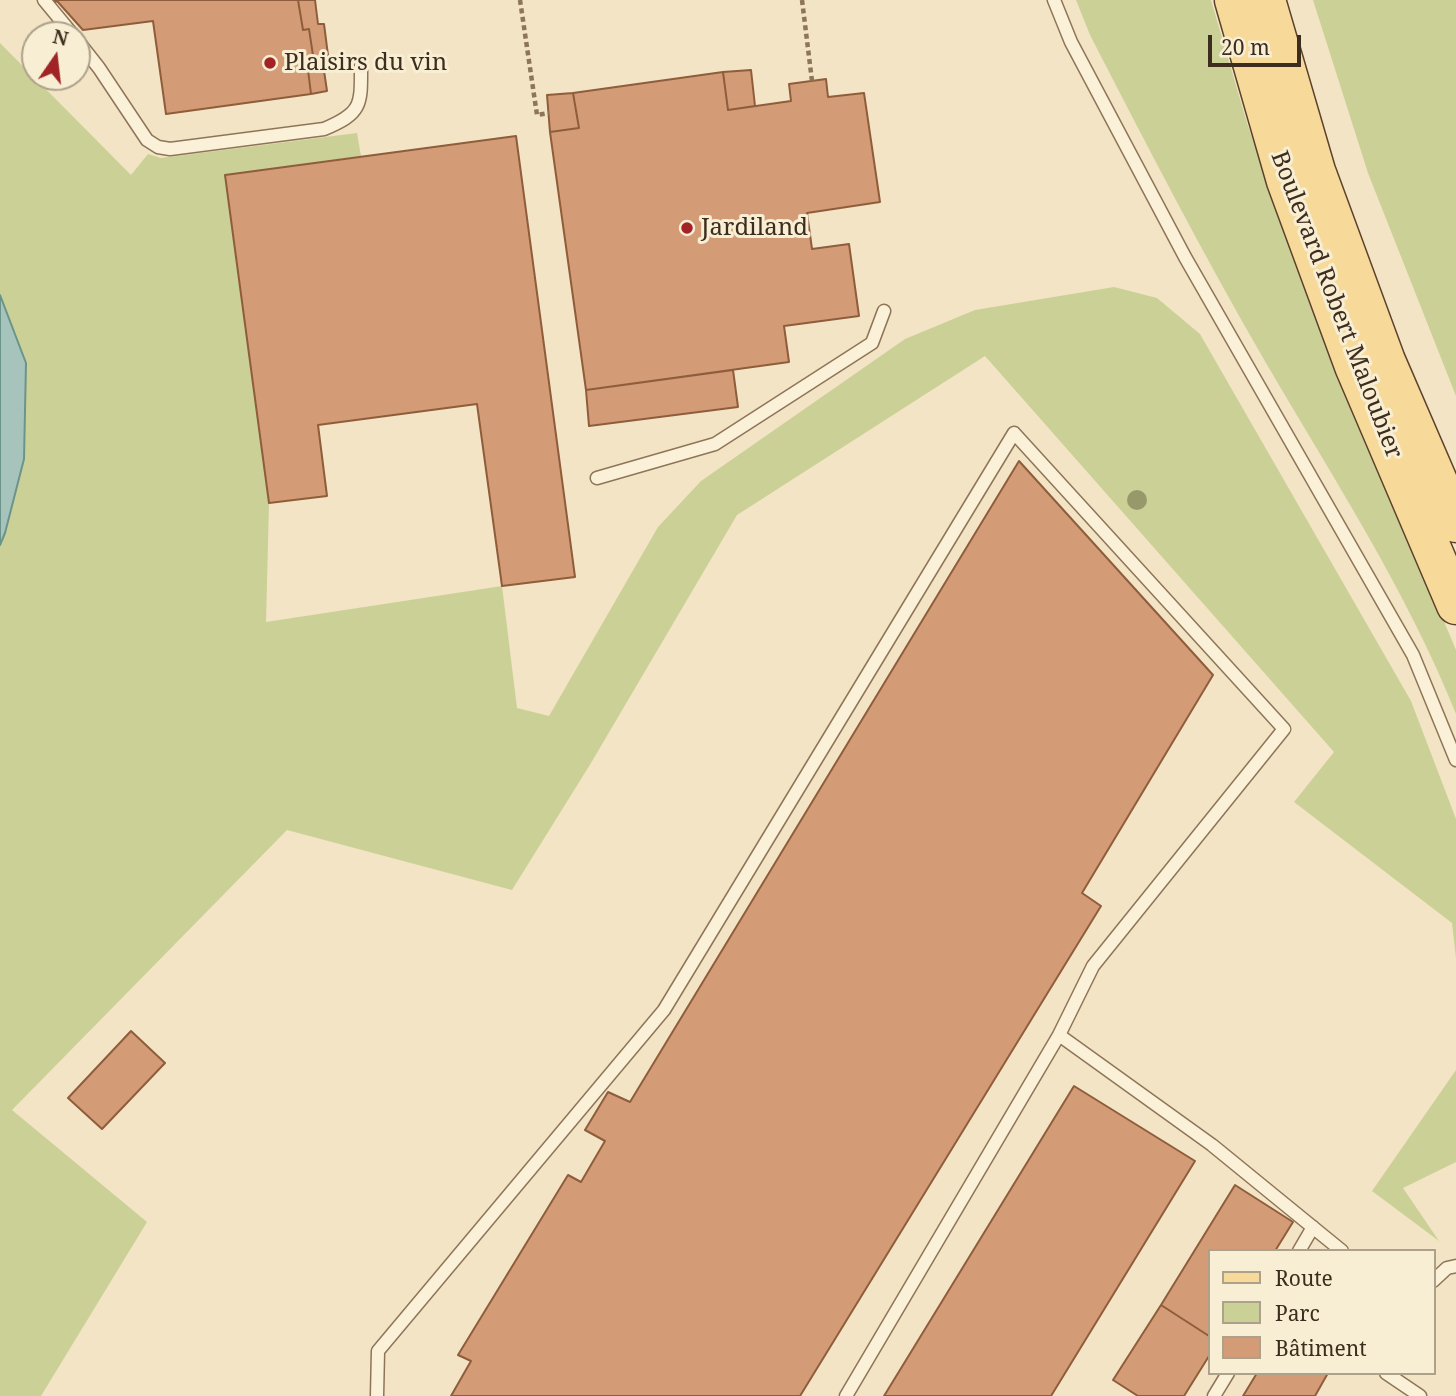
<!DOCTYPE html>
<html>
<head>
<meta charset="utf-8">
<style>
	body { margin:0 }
	#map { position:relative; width:1456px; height:1396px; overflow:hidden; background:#f2e4c4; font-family:"Noto Serif",serif }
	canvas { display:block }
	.legend { position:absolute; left:1208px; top:1249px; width:228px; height:126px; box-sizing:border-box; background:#f8eed4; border:2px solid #ada18b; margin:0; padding:9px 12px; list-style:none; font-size:21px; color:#3d2d1e }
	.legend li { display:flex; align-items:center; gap:14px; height:35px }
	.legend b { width:35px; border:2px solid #ada18b }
	.north { position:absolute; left:21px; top:21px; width:70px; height:70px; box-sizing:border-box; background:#f8eed4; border:2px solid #ada18b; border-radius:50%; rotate:14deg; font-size:19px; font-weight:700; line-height:28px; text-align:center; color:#3d2d1e }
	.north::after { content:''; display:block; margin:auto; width:24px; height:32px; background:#a22325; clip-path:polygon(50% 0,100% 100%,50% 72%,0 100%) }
	.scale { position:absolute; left:1208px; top:35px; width:93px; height:32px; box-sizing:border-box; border:4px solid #3d2d1e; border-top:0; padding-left:9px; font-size:21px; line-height:24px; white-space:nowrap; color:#3d2d1e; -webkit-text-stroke:5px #f8eed4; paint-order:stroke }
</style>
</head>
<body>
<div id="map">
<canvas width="1456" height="1396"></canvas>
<ul class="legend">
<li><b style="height:9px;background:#f7d999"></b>Route</li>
<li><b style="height:19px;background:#cbd196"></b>Parc</li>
<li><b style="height:19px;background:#d39c76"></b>Bâtiment</li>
</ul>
<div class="north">N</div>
<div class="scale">20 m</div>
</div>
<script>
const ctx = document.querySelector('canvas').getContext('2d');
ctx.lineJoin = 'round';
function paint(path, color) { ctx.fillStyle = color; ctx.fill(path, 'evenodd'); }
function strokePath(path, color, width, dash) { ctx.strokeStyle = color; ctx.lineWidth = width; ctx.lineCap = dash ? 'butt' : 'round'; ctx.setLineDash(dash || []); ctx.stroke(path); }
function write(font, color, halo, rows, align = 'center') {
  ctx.font = font + ' "Noto Serif",serif'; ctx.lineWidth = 6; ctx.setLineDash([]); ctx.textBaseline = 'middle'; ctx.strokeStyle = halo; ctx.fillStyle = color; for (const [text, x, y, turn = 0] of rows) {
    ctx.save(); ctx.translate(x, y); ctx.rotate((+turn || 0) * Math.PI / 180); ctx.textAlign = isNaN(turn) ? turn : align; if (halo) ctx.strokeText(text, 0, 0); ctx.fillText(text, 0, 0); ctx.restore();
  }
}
const green = new Path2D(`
	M1076,0H1211L1247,123L1314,313L1456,650V714C1407,591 1333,478 1266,363C1204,256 1147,146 1090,35Z
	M1313,0H1456V396L1368,173Z
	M0,43L131,175L148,154L161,158L357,133L361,156L225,175L269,503L266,622L502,586L517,708L549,716L658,527L701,481L905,339L975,310L1114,287L1157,298L1200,334L1411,701L1456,819V958L1452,923L1294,802L1334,752L985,356L737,515L591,763L512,890L287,830L12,1110L147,1222L41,1396H0Z
	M1456,1070V1162L1403,1188L1439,1241L1372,1191Z`);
const water = new Path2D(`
	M0,295L26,363L24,459L5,533L0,545Z`);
const building = new Path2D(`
	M53,0H298L303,30L309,29L314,62H307L311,94L166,114L153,21L83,30L57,1L55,2Z
	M298,0H315L318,24H324L329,63L323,64L327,91L311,94L307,62H314L309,29L303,30Z
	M751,70L755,106L728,110L723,72Z
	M723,72L728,110L791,101L789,84L826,79L828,97L864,93L880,202L807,213L812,249L849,244L859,316L784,326L789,362L586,390L550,132L579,128L573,93Z
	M573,93L579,128L550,132L547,95Z
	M516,136L575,577L502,586L477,404L318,425L327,496L269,503L225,175Z
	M733,370L738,407L589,426L586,390Z
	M1019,461L1213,675L1082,893L1101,906L800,1396H451L471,1361L458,1355L568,1175L581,1182L605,1141L585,1130L608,1092L630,1102Z
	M131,1031L165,1063L102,1129L68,1098Z
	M1074,1086L1195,1161L1051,1396H884Z
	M1235,1185L1293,1222L1275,1251H1209V1336L1161,1305Z
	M1161,1305L1209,1336V1356L1184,1396H1138L1113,1380Z
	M1257,1373H1328L1315,1396H1243Z`);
const path = new Path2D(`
	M520,0L537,115L549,113
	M802,0L812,81`);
const lane = new Path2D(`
	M44,0L73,35
	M1054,0L1071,42L1185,257L1413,655L1456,760
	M77,40L99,68L147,140L158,147L170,149L324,129C363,113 361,104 361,65
	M597,478L715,444L872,343L884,311
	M1299,1251L1313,1227
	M1433,1281L1447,1268L1456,1266
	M1386,1373L1420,1396
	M377,1396L378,1351L664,1010L1014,433L1284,729L1093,966L1059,1035
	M846,1396L1059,1035L1212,1145L1342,1251
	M1214,1396L1228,1373`);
const primary = new Path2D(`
	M1234,0L1286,181L1354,366L1456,605
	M1266,0L1316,171L1386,361L1456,523`);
const trees = [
	[1137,500]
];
const markers = [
	[270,63,7,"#a22325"],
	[687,228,7,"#a22325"]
];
const poiNames = [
	["Plaisirs du vin",284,63],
	["Jardiland",701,228]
];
const streetNames = [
	["Boulevard Robert Maloubier",1336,305,69]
];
paint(green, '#cbd196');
paint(water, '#a6c4bb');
strokePath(water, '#6b948a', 2);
paint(building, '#d39c76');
strokePath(building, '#8f5d3c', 2);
strokePath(lane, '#8e7558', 15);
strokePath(primary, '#5c422d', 41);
strokePath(path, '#8e7558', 4.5, [5, 3.5]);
strokePath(lane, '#fbf1d8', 12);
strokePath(primary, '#f7d999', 38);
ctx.fillStyle = '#97996b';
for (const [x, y] of trees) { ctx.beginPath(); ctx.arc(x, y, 10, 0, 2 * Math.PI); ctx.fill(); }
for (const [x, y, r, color] of markers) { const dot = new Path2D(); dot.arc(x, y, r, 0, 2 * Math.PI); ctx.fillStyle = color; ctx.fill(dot); strokePath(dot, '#f8eed4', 2.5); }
write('24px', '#3d2d1e', '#f8eed4', poiNames, 'left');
write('24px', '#3d2d1e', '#f8eed4', streetNames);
</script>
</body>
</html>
